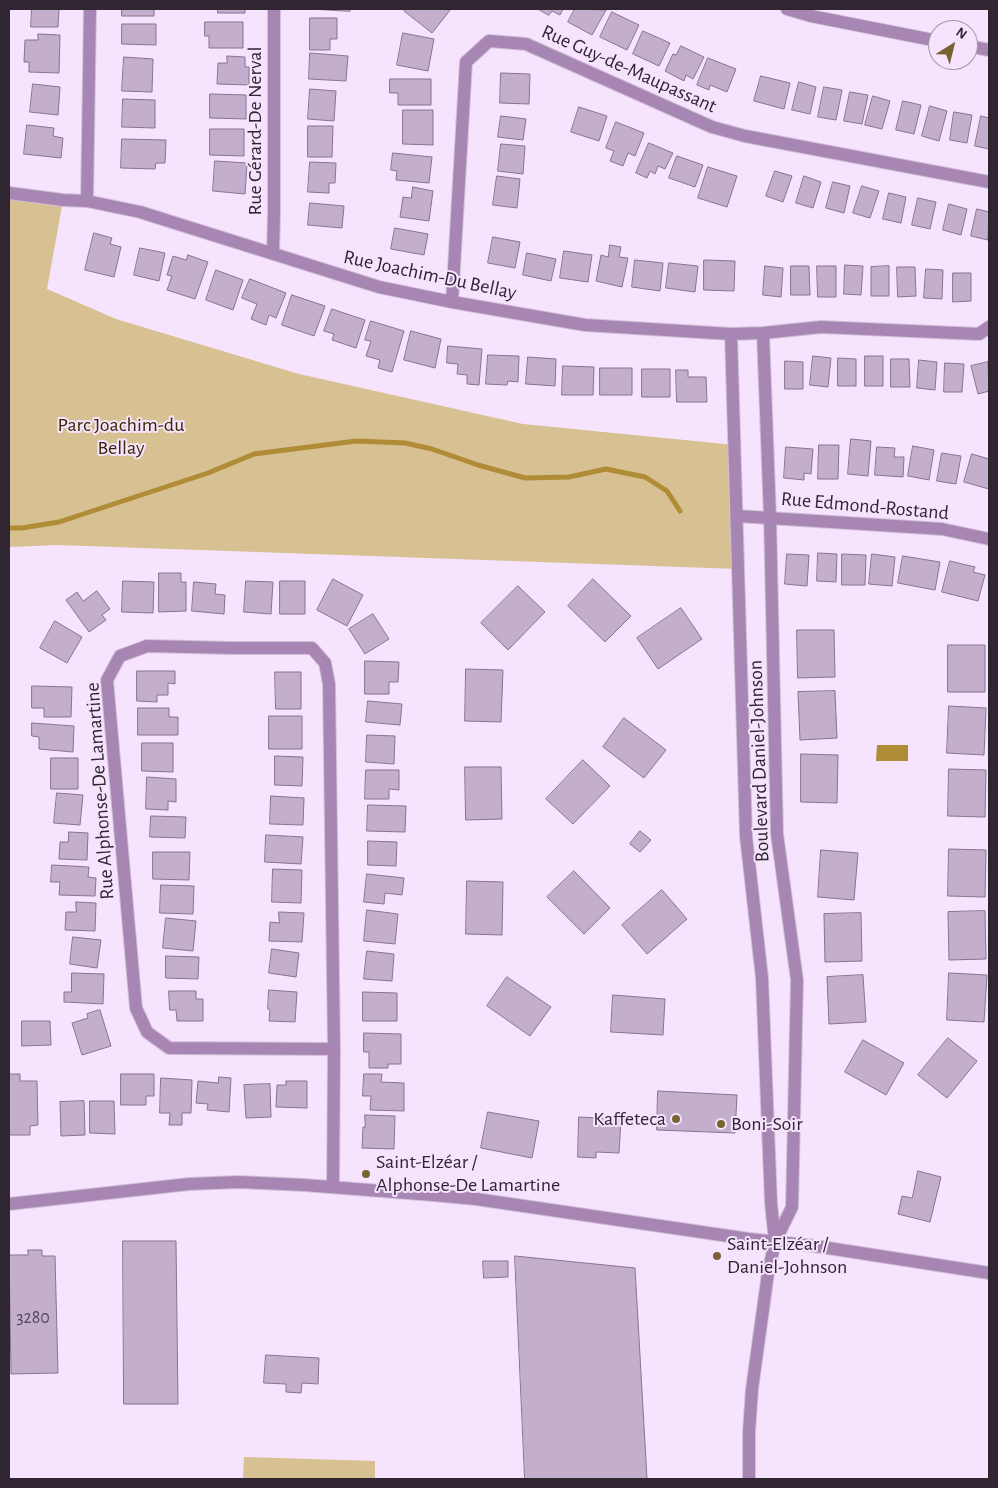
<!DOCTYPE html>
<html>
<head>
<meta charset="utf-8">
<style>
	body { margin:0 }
	#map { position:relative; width:998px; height:1488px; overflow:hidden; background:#f6e3fd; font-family:"Alegreya Sans",sans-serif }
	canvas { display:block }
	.frame { position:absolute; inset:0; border:10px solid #2f2632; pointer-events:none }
	.north { position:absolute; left:928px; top:20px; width:50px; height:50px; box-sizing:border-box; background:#f6e3fd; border:1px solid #a697ac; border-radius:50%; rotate:36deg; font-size:14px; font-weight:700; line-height:20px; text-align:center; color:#2f2632 }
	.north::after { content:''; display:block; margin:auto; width:18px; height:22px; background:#786232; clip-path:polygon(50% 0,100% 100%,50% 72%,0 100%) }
</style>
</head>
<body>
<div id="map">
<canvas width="998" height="1488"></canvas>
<div class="frame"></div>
<div class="north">N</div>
</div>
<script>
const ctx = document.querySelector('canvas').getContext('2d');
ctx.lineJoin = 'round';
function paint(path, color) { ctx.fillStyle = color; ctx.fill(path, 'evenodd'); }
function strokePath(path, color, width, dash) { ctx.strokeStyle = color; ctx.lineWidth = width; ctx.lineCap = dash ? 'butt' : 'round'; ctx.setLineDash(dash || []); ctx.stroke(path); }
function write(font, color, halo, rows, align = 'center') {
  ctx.font = font + ' "Alegreya Sans",sans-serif'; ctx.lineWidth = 4; ctx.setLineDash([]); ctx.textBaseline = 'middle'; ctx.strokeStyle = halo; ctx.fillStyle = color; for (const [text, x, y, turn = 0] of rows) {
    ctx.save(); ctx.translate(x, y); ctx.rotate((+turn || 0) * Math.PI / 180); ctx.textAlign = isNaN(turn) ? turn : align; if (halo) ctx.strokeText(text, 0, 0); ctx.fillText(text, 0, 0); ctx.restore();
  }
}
const green = new Path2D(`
	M9,193L63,200L47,289L116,319L299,374L523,424L735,445L739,569L58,545L9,547Z
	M244,1457L375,1461V1479H243Z`);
const water = new Path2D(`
	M877,745H908V761H876Z`);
const stream = new Path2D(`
	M9,528H22L59,522L208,473L254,454L356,441L405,443L432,449L478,465L525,478L569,477L606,469L645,477L667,491L680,511`);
const building = new Path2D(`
	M32,9H59L58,27H31Z
	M122,9H154V16H122Z
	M218,9H245V13H218Z
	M311,9H351L350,11Z
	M406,9H451L432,33L404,11Z
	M538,9H563L560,15L552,11L549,15Z
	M575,9L606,10L592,35L568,22Z
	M612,12L639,25L627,50L600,37Z
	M310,18H337V39H330V50H310Z
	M205,22H243V48H209V36H205Z
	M122,24H156V45L122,44Z
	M643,31L670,43L659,66L633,54Z
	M403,33L434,39L428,71L397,65Z
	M38,34L60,35L59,73L29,72V62H24L25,40H38Z
	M681,46L704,57L693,79L686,75L684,81L665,71L673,54L676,55Z
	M310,53L348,56L346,81L309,79Z
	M227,56L245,57V67H249V85L217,84L218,63H227Z
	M124,57L153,59L152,92L122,91Z
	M708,58L736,69L727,92L710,85L709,90L697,85Z
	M501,73L530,74L529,104L500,103Z
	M761,76L790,83L784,109L754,101Z
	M390,79H431V105H398V93H390Z
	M799,82L816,87L810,114L792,110Z
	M33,84L60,87L58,115L30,112Z
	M824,87L842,90L836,120L818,117Z
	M310,89L336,91L334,121L308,119Z
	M850,92L868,95L862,124L844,121Z
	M210,94L246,95V119L210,118Z
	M873,96L890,101L882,129L865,125Z
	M123,99L155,100V128L122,127Z
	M903,101L921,105L914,134L896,130Z
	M930,106L947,111L939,141L922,136Z
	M579,107L607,116L599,141L571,132Z
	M403,110H433V145L403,144Z
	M954,112L972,115L967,143L950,140Z
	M501,116L526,119L523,140L498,137Z
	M981,116L989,118V149L975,146Z
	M616,122L644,133L635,156L628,153L623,166L610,161L614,151L606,148Z
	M27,125L54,128L53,136L63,138L61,158L24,154Z
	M308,126H333L332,157H308Z
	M210,129H244V156L210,155Z
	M122,139L166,140L165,163H156L155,169L121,168Z
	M649,143L673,153L665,169L658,166L655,174L650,171L647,178L636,173Z
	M501,144L525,146L523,174L498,171Z
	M393,153L432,157L429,183L396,180L397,171L391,170Z
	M677,156L703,165L695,187L669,178Z
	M215,161L247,163L245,194L213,191Z
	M310,162L336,163L335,183H329V193L308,192Z
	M708,167L737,176L727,207L698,198Z
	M775,171L792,176L783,202L766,196Z
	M497,176L520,179L517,208L493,205Z
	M804,176L821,182L813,208L796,203Z
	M833,182L850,186L844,213L826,208Z
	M862,186L879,191L870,218L853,213Z
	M413,187L433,191L429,221L400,217L403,197L411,198Z
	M889,193L906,197L901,223L883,219Z
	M918,198L936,202L930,229L912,225Z
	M310,203L344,206L342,228L308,225Z
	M949,204L967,209L961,235L943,230Z
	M977,209L989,212L988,240L971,236Z
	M395,228L428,234L424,255L391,249Z
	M94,233L112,238L110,244L121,247L114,277L85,270Z
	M493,237L520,242L515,268L488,263Z
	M610,245L621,247L619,257L628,258L622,287L596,281L601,255L608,257Z
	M140,248L165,253L159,281L134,275Z
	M564,251L592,255L588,282L560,278Z
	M527,253L556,259L551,281L523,275Z
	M188,255L208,262L195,299L167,290L172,276L167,275L173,256L186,260Z
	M635,260L663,263L660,291L632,287Z
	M704,260L735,261L734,291L704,290Z
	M669,263L698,266L695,292L666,288Z
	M845,265L863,266L861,295L844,294Z
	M765,266L783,268L781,297L763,295Z
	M791,266H809L810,295H791Z
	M817,266H836V297H818Z
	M889,266V296H871V267Z
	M897,267H915L916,296L898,297Z
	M926,269L943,270L942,299L924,298Z
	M216,270L243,280L233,310L206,300Z
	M953,273H971V301L953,302Z
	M250,279L286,293L276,318L269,315L266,325L251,319L257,304L242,298Z
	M292,295L325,306L314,336L282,325Z
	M332,309L365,320L356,348L332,340L334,334L324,331Z
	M371,321L404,331L392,372L378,368L380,360L366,356L371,341L365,340Z
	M411,331L441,339L435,368L404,360Z
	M448,346L482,349L479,385L467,384V375L457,374L458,364L447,363Z
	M488,355L519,356L518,382L508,381L507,385L486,384Z
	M813,356L831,358L828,387L810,385Z
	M865,356H883V386H865Z
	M528,357L556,359L555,386L526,384Z
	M838,358L856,359V386H838Z
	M891,359H909L910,387H891Z
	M919,360L937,362L935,390L917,388Z
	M785,361L803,362V389H785Z
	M988,362L989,391L978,394L971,366Z
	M945,363L964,364L962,392H944Z
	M563,366L594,367L593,395H562Z
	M600,368H632V395H600Z
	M642,369H670V397H642Z
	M676,370H688V377H706L707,402H677Z
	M851,439L871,441L868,476L848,474Z
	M819,445H839L838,479H818Z
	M913,446L934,450L929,480L908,476Z
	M786,447L813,449L811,474L804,473V480L784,478Z
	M877,447L895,448L894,457H904L903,477L875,475Z
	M942,453L961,456L956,484L937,481Z
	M972,454L989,459V489L964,482Z
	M818,553L837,554L836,582L817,581Z
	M787,554L809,555L807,586L785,584Z
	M842,554L866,555L865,585H842Z
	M872,554L895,557L892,586L869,584Z
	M903,556L940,562L935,590L898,583Z
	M950,561L975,567L973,572L985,575L978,601L942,592Z
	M159,573H181V582H186V611L159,612Z
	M333,579L363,595L347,626L317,610Z
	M593,579L631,616L605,642L568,606Z
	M123,581L154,582L153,613L122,612Z
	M246,581L273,582L271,614L244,612Z
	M280,581H305V614H280Z
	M194,582L216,584L215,594L225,595L224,614L192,611Z
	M518,586L545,612L508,650L481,623Z
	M97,591L110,609L102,615L106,620L89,632L66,600L77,592L83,601Z
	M681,608L702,639L658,669L637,638Z
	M373,614L389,639L365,654L349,629Z
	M55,621L82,637L67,663L40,648Z
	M797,630H834L835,677L798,678Z
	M948,645H985V692H948Z
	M365,661L399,662L398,682H389V694H365Z
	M466,669L503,670L501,722L465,721Z
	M137,671H175V684L168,683V695H157V702L137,701Z
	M275,672H301V709H276Z
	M32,686L72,687L71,717H44V708H32Z
	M835,691L837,738L800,740L798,692Z
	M368,701L402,704L400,725L366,722Z
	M949,706L986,708L984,755L947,753Z
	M138,708H169V717H178V735H138Z
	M269,716H302V749H269Z
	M624,718L666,750L644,778L603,747Z
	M32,723L74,726L73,752L39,749V737L32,736Z
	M367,735L395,736L394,764L366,762Z
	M142,743H173V772L142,771Z
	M801,754L838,755L837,803L801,802Z
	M275,756L303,757L302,786L275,785Z
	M51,758H78V789H51Z
	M583,760L610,786L573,824L546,799Z
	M465,767H501L502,819L466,820Z
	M949,769L986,770L985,817L948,816Z
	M366,770H399V790L389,789V799H365Z
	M147,777L176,779V802L168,801V810L146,809Z
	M57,793L83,795L80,825L54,823Z
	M271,796L304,798L303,825L270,824Z
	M368,805L406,806L405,832L367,831Z
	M151,816L186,817L185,838L150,837Z
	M640,831L651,840L640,852L630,844Z
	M69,832L88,833L87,860L59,859L60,842H68Z
	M266,835L303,837L301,864L265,862Z
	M368,841L397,842L396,866L368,865Z
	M949,849L986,850L985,897L948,896Z
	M821,850L858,853L854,900L818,897Z
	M153,852H190L189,880L153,879Z
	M52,865L89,867L88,877L96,878L95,896L59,895L60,882H51Z
	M273,869L302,870L301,903L272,902Z
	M574,871L610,908L584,934L547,897Z
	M367,874L404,878L402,895L385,893L384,904L364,902Z
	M467,881L503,882L502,935L466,934Z
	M161,885L194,886L193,914L160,913Z
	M662,890L687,919L647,954L622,925Z
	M76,902L96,903L95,931L65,930L66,912H76Z
	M367,910L398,914L395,944L364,941Z
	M985,911L986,959L949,960L948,912Z
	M279,912L304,913L302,942L269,941L270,922L279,923Z
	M861,913L862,961L825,962L824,914Z
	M166,918L196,921L193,951L163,948Z
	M73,937L101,940L97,968L70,964Z
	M272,949L299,953L296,977L269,973Z
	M367,951L394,954L392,981L364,979Z
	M166,956L199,957L198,979L166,978Z
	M72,973L104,974L103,1004L64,1002V992H71Z
	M949,973L987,975L984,1022L947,1020Z
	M863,975L866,1022L829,1024L827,977Z
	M507,977L551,1007L530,1036L487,1006Z
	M269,990L297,992L295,1022L269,1021L270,1010L268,1009Z
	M169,991H196V999H203V1021H177L176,1010H170Z
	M363,992L397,993V1021H363Z
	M613,995L665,999L663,1035L611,1032Z
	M100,1010L111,1046L82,1055L72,1023L88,1018L87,1014Z
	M22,1021H50L51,1045L22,1046Z
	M364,1033L401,1034V1064H388V1068H369V1052H364Z
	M948,1038L977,1061L947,1098L918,1075Z
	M863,1040L904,1063L886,1095L845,1072Z
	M9,1074H20V1081H37L38,1125L30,1126V1135H9Z
	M121,1074H154V1096H146V1105H121Z
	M364,1074H382L381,1082L404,1083V1111L370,1110L371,1096H363Z
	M219,1077L231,1078L229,1112L207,1110L208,1104L196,1103L198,1081L218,1083Z
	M161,1078L192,1080L191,1113H182V1125H169L170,1113H160Z
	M286,1081H307V1108L276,1107L277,1085H286Z
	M270,1084L271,1117L246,1118L244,1085Z
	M658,1091L737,1095L735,1133L657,1130Z
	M84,1101L85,1135L61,1136L60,1102Z
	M90,1101H114L115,1134L90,1133Z
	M488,1112L539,1121L532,1158L481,1148Z
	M365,1115L395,1116L394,1149L362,1148L363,1127H365Z
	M579,1117L621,1119L619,1153L596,1152V1158L578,1157Z
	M918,1171L941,1177L930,1222L898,1214L902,1196L912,1198Z
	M123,1241H176L178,1404H124Z
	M28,1250H42V1256H55L58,1373L11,1374L9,1255H28Z
	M515,1256L635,1268L647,1479H525Z
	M483,1261H508V1277L484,1278Z
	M266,1355L319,1358L318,1384L302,1383L301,1393L286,1392V1384L264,1383Z`);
const minor = new Path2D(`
	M787,9L811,16L938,41
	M968,46L989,50
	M9,193L63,200L87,201L140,212L379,287L452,302L585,325L731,334L763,333L821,327L979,334L989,327
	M87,201L90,9
	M273,254L274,212V9
	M452,302L466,62L489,41L526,44L712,127L745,136L989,182
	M763,333L770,517L777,834L797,980L792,1207L775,1242
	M731,334L746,836L762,978L771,1203L775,1242L768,1273L752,1389L749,1432V1479
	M738,516L942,529L989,539
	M333,1187L334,1049L329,684L325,663L312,648H232L147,646L120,656L107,680L136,1008L147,1032L169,1048L334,1049
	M9,1204L189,1184L239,1182L304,1185L433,1195L476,1199L749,1239L815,1246L989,1273`);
const markers = [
	[676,1119,5,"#786232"],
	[721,1124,5,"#786232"],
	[366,1174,5,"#786232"],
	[717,1256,5,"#786232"]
];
const numberNames = [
	["3280",33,1318]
];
const streetNames = [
	["Rue Guy-de-Maupassant",629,69,24],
	["Rue Gérard-De Nerval",255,131,-90],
	["Rue Joachim-Du Bellay",430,275,12],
	["Rue Edmond-Rostand",865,506,5],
	["Boulevard Daniel-Johnson",759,761,-92],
	["Rue Alphonse-De Lamartine",100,791,-94]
];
const parkNames = [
	["Parc Joachim-du",121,425],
	["Bellay",121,448]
];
const poiNames = [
	["Kaffeteca",666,1119,"right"],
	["Boni-Soir",731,1124],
	["Saint-Elzéar /",376,1162],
	["Alphonse-De Lamartine",376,1185],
	["Saint-Elzéar /",727,1244],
	["Daniel-Johnson",727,1267]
];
paint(green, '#d7c091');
paint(water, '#b08c36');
strokePath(stream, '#b08c36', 5);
paint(building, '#c4aecd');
strokePath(building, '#887390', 1);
strokePath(minor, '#d2c1d8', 14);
strokePath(minor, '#a786b4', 12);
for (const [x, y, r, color] of markers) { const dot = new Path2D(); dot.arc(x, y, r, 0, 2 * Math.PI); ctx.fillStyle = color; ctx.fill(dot); strokePath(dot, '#f6e3fd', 2); }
write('18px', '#544859', null, numberNames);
write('20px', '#2f2632', '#f6e3fd', streetNames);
write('20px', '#372702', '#f6e3fd', parkNames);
write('20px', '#2f2632', '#f6e3fd', poiNames, 'left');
</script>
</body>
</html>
